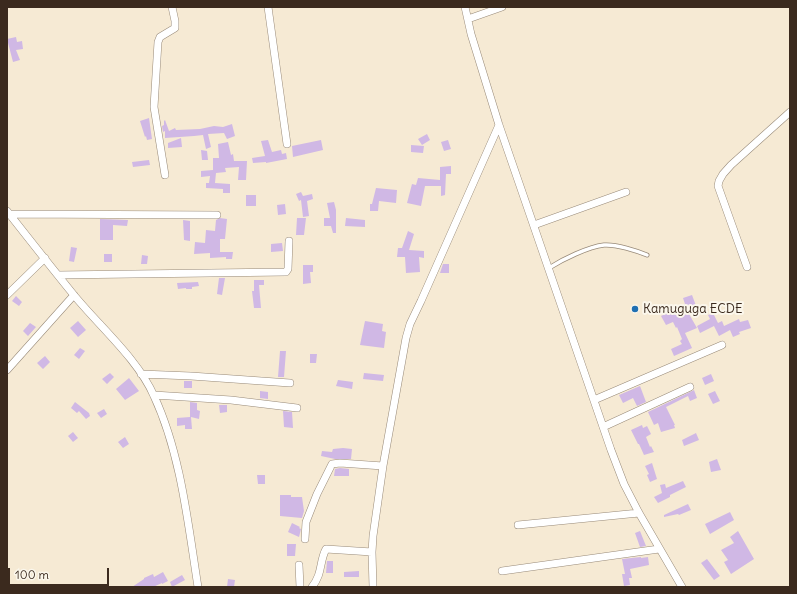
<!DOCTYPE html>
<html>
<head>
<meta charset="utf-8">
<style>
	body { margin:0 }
	#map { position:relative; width:797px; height:594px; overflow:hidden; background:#f6ead4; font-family:Delius,sans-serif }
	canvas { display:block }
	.frame { position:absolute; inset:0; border:8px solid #3b2a1e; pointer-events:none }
	.scale { position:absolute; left:8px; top:568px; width:101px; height:18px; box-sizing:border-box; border:2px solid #3b2a1e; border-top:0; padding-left:5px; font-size:12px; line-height:14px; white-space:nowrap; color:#3b2a1e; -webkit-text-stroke:3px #fbf7ec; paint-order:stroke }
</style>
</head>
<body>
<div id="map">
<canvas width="797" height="594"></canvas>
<div class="frame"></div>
<div class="scale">100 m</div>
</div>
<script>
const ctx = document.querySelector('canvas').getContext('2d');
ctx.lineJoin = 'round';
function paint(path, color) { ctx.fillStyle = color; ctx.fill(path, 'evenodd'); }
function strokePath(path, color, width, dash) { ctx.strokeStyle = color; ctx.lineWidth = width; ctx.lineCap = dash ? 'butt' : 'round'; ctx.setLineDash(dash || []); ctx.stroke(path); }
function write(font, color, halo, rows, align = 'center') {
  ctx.font = font + ' Delius,sans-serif'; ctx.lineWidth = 4; ctx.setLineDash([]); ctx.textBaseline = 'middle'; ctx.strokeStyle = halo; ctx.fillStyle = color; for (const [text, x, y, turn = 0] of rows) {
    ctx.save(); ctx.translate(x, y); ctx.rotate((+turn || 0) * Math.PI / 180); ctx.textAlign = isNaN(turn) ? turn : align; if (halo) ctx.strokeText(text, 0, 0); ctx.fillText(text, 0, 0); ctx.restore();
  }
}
const building = new Path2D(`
	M16,37L17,42L22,41L23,49L16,50L20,60L13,62L7,39Z
	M149,118L152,139L147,140L146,136L145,137L140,121Z
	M165,120L169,131L175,128L176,130L200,129L214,126L223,127L232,124L235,136L227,139L224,133L208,134L211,147L206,149L203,135L194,136L165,138V131L163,132L162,126L164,125V121Z
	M427,134L430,140L422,145L418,139Z
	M181,138L182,147L168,148V143Z
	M268,140L272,152L281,150L282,154L286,153L287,159L266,163V162L253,163L252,158L265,156L261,141Z
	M321,140L323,150L293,157L292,146Z
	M448,140L451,149L444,151L441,142Z
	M228,142L231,155L233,154L234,161H247L246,180H238L239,167L225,168L226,172L216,173L215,183L230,184V193H223V189L206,188V183H209L210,176L201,177V171L213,170V158H219L218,144Z
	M411,145L424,146L423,153L411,152Z
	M201,150L207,151L208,160H202Z
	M149,160L150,165L133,167L132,162Z
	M451,166V174H446L445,195L441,196V186H425L421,206L407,203L412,184L416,185L418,178L440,180V167Z
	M376,188L397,190L396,203L379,201L378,211H370V204H372Z
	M301,192L303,196L312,194L313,199L307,201L309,216L303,217L301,200L299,201L296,194Z
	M246,195H256V206H246Z
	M334,202L336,210V233H333L331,226H324V218H330L327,203Z
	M285,204L286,214L278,215L277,205Z
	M220,218L227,219L225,239H220V252H233L232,259H226V257L210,258V253L194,254L195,242L205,243L206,230L215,231L216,220Z
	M297,218H306L304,235H296Z
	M346,218L365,220V227L345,226Z
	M100,219L128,220L127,226L113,225V240H100Z
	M183,220L190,221V241L184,240Z
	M408,231L414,234L409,250L424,251V258L419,257L420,272L406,273L405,257H397L398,248H402Z
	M282,243L283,251L271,252V244Z
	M71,247L77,248L74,262L69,261Z
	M104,254H112V262H104Z
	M142,255L148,256L147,264H141Z
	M443,264H449V273H440Z
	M303,265H313V272H310L311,283L303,284Z
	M219,278H225L222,295L217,294Z
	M254,280H264V285H259L261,308H254L252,291H254Z
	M198,282L199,286L192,287V289H186V288L178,289L177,283Z
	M692,295L698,311L689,314L697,328L685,333L692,348L674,356L671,349L682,344L680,341L682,339L677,327L676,328L673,322L666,325L661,316L685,304L683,298Z
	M16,296L22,302L19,306L12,301Z
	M713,313L718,323L722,321L724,326L739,319L740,322L748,320L751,328L739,332L740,334L733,337L730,330L719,336L714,326L700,333L697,326L710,319L708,315Z
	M78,321L86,330L78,337L70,328Z
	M365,321L383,324L382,331L386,332L384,348L360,345Z
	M30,323L36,327L28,336L23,331Z
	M80,348L85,351L79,359L74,355Z
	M280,351H286L284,377H278Z
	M310,354H317L316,363H310Z
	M45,356L50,362L43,369L37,363Z
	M110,373L114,377L107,384L102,379Z
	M364,373L384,375L383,381L363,379Z
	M711,374L714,381L705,385L702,378Z
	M129,378L139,391L125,400L116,389Z
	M338,380L353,382L352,389L336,386Z
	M184,381H192V388H184Z
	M640,386L646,402L637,406L633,398L623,403L619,395Z
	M694,390L697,398L690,401L688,396L666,407L675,425H674L675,428L661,432L658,423L654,425L648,412Z
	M260,391L268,392V399L260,398Z
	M715,391L720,401L713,404L708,394Z
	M75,402L89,413L90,416L86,419L79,411L77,413L71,408Z
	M190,402L197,403V410L200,411L199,419L191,417L192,429H185V425L177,426V418L190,417Z
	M219,405H227V412L220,413Z
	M104,409L107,414L101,418L97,413Z
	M283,411L292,412L293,428L284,427Z
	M642,425L643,428L647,426L651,434L646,437L650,447L651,446L654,452L644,455L639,444H638L631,430Z
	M73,432L78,438L73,442L68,436Z
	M696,433L699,440L684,446L682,440Z
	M125,437L129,444L123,448L118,442Z
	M343,448L352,449L351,459H335L321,456L322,451L332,452L333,449Z
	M717,459L721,470L711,472L709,462Z
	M652,463L657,479L650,482L647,475L649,474L645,466Z
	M340,468L349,469V476H334L335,469Z
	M257,475H265V484H258Z
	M683,481L686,487L670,495V497L658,503L654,497L662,493L660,485L665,484L666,488Z
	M280,495H291V497H302L304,511L302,518L280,516Z
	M688,504L691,510L679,515L678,514L664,517V515Z
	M730,512L734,520L710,534L705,524Z
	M292,523L300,527L299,528L301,529L299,537L288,532Z
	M640,531L646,546L640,547L635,533Z
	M738,531L754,559L731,574L724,562L728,560L721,550L734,543L730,537Z
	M287,544H296L295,556H287Z
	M641,557V558L648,557L649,565L630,569L632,578H629L630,585L624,586L622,574H625L622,559Z
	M707,559L720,576L714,580L701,563Z
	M327,561H333V573H326Z
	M359,571V577H344V572Z
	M163,572L168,581L162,584V583L153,587H132L144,579V578L153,574L154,577Z
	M182,575L185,580L172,587L170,582Z
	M228,579L235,580L234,587H227Z`);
const lane = new Path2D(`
	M549,268C563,259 588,247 604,245C616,244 637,251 647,255`);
const street = new Path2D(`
	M268,7L287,144
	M465,7L471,34L499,125L611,450L624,484L639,513L682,587
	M468,19L502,7
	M165,175L154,107L158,42L160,37L175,28V21L172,7
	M7,211C29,239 51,267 73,294C98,325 138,359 154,396C181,454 188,524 198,587
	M10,214L217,215
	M534,225L626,192
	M747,267L718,186L719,181L723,174L731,165L790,112
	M58,275L286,272L288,269L289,241
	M7,295L45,258
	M7,370L74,295
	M141,374L191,376L290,383
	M154,395L231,400L297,408
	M594,400L722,345
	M603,427L690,387
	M518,525L639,513
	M305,539L306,522L317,494L332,464L340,463L383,466
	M299,565L300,587
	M502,571L659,549
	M312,587C323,573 319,562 326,549L372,552
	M373,587L372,552L373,536L383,466L406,338L410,324L421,301L499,125`);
const markers = [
	[635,309,4,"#1f6fb2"]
];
const poiNames = [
	["Kamuguga ECDE",643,309]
];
paint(building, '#d0b8e5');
strokePath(lane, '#988a79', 5);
strokePath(street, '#988a79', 8);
strokePath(lane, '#fff', 3.5);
strokePath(street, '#fff', 7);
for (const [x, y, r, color] of markers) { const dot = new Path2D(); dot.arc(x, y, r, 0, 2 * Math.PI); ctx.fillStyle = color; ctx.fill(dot); strokePath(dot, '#fbf7ec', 1.5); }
write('13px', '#3b2a1e', '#fbf7ec', poiNames, 'left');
</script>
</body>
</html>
